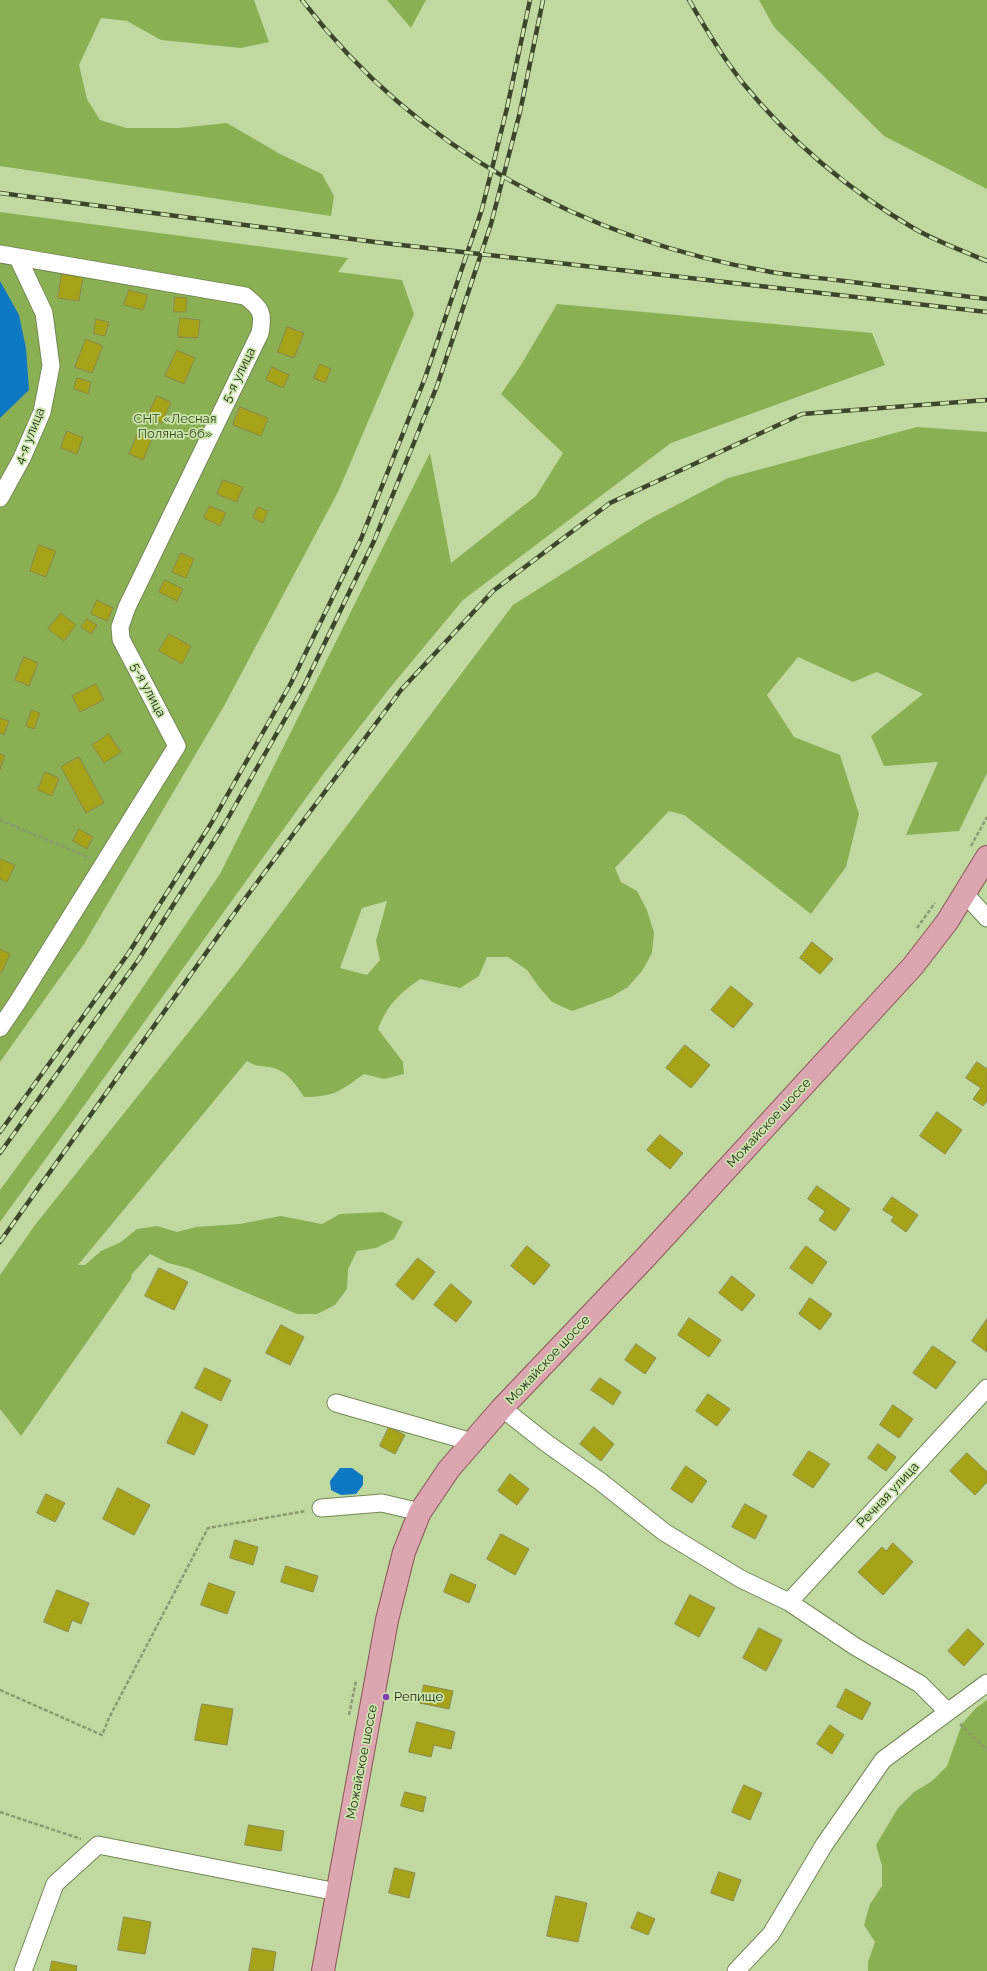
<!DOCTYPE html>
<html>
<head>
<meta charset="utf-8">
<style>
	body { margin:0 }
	canvas { display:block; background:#c0d9a1 }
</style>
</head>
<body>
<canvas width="987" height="1971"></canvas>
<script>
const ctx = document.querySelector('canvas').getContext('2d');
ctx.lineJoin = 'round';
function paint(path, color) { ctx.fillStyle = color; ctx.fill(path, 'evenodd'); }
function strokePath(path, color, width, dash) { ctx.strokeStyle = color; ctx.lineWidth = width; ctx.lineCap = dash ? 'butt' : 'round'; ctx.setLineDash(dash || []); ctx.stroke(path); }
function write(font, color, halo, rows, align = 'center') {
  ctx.font = font + ' Raleway,sans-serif'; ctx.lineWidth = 3.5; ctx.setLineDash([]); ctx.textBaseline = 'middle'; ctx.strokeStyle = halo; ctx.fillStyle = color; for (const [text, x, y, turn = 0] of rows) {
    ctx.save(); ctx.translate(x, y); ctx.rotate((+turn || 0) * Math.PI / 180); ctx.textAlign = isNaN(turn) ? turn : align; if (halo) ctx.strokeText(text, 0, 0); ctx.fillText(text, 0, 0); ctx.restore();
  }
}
const green = new Path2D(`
	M0,0H254L269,42L241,48L161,40L127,21L101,18L79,65L87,99L100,120L126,128H179L227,123L280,154L322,174L334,196L331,216L0,166Z
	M387,0H426L411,28Z
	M759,0H987V189L884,136L774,27Z
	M0,212L348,258L338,272L402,280L414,314L338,492L224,706L84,944L0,1062Z
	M557,304L872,333L885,365L671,443L463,600L389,689L324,773L0,1222V1190L64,1103L220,874L430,453L451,563L536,496L563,453L501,394L521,365Z
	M917,427L987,432V773L959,831L906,835L938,762L884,766L871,736L923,694L877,672L853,682L798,657L767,695L794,737L840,755L859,814L846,867L811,914L684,815L669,811L615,868L621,882L637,891L647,910L654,933L652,953L642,971L628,987L611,997L572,1011L552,1002L539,987L527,970L508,957H487L479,976L460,988L420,979C398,995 388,1004 378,1029L403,1062L404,1074L384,1079L364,1074C341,1091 333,1097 304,1097C296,1085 288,1072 274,1068C263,1065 258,1068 247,1061L78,1265H85L101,1251L121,1242L137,1229L157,1226L177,1232L196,1227L240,1224L281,1216L322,1224L340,1214L383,1212L403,1222L394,1239L376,1248L357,1251L348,1269L347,1289L335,1305L317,1314H297L188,1268L168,1263L150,1254L132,1274L131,1279L21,1436L0,1409V1275L35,1225L242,965L513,605L646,521L728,478ZM387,901L376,941L380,960L367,975L340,968L362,908Z
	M987,1700V1971H868V1962L875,1942L864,1925L870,1904L882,1886V1866L876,1845L898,1808L914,1792L932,1781L947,1766L962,1724L976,1708Z`);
const water = new Path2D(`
	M0,281L19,315L26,348L29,390L0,418Z
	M340,1468H352L363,1476V1485L356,1494L341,1495L331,1490L330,1481Z`);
const building = new Path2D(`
	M62,274L83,277L79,301L58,298Z
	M129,290L148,295L143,310L124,305Z
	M175,297L187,298L186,312H174Z
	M180,318L200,320L198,338L178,337Z
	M96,319L109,322L105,336L94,334Z
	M287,327L304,333L294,358L278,352Z
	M86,339L103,346L92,373L75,367Z
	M177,350L195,358L184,384L165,376Z
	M320,364L331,369L325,383L314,378Z
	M272,367L289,375L283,388L266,380Z
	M77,378L91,382L88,394L74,389Z
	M157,396L171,402L162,423L148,416Z
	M240,407L268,418L261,436L233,425Z
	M67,431L83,438L77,454L61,448Z
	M138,433L152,439L143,460L129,454Z
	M223,480L243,487L237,502L217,494Z
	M210,506L226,513L220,526L204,518Z
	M258,507L268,511L263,523L253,518Z
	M39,545L56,551L46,577L30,571Z
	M181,553L194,559L186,578L172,572Z
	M165,580L183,589L177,601L159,592Z
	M97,600L113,608L107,621L91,614Z
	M61,613L76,625L64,641L48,629Z
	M87,619L97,625L91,634L81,627Z
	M169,634L191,646L182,664L159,651Z
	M24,657L38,663L29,686L15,680Z
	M96,684L104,700L80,712L72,696Z
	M32,710L40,713L34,729L26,726Z
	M0,718L9,721L4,735L0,733Z
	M109,734L121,752L104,763L92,745Z
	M0,754L5,756L0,769Z
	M79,757L104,803L86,813L61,767Z
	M45,772L59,778L52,796L38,790Z
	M79,829L93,837L87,849L73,841Z
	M0,859L15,865L7,882L0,879Z
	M812,942L833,959L820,974L800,958Z
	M0,949L10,954L2,972H0Z
	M731,986L753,1004L733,1028L711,1010Z
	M685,1045L710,1065L691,1088L666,1068Z
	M977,1062L987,1069V1101L983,1106L973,1099L981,1088L966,1078Z
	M937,1112L962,1130L945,1154L920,1136Z
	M660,1135L683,1153L670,1169L647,1150Z
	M817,1186L850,1209L835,1231L819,1220L825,1211L808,1199Z
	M892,1197L918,1215L906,1232L891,1221L894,1217L883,1210Z
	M527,1246L550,1265L534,1285L511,1266Z
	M806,1246L827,1262L812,1284L790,1268Z
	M418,1258L435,1272L413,1300L396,1285Z
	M159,1268L188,1282L174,1310L145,1296Z
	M732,1276L755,1295L742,1311L719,1293Z
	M451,1284L472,1302L456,1322L434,1305Z
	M810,1298L832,1314L820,1330L799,1314Z
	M689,1318L721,1340L709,1357L678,1335Z
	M987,1319V1352L972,1341Z
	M281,1325L304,1337L290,1365L266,1353Z
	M636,1344L656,1358L645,1374L625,1360Z
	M933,1346L956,1362L936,1389L913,1373Z
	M205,1368L231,1380L221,1401L195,1388Z
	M600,1378L621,1392L613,1405L591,1390Z
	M708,1394L730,1409L717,1426L696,1411Z
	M893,1405L913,1419L899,1438L880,1425Z
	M182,1412L208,1425L194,1455L167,1443Z
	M389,1427L405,1435L395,1454L380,1446Z
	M594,1427L614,1444L601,1461L580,1444Z
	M878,1444L896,1457L886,1471L868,1458Z
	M809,1451L830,1464L813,1488L793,1475Z
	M967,1453L987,1472V1482L975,1495L950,1471Z
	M686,1466L707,1481L692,1503L671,1489Z
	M510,1474L529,1489L517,1505L498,1491Z
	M118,1488L150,1505L134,1535L103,1519Z
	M46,1494L65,1503L55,1522L37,1513Z
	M745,1504L767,1516L755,1539L732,1527Z
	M501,1534L529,1549L515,1575L487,1559Z
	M235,1540L258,1547L253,1565L230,1558Z
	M893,1543L913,1562L883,1595L858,1572L882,1547L886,1551Z
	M286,1566L318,1576L313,1592L281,1582Z
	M451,1574L476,1585L469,1603L444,1592Z
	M209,1583L235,1592L227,1614L201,1605Z
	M57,1590L89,1603L81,1624L72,1620L68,1632L44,1622Z
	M690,1595L715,1608L699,1637L675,1624Z
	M759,1628L782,1640L766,1671L743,1658Z
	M968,1629L984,1644L964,1666L948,1651Z
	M424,1685L453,1691L449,1709L420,1703Z
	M846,1689L871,1703L862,1720L837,1707Z
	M202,1704L233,1709L227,1745L195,1740Z
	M417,1722L455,1732L451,1749L434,1745L431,1757L409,1752Z
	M830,1725L844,1735L832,1754L817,1744Z
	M744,1785L762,1793L750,1820L732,1812Z
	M405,1792L426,1797L423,1812L401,1806Z
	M249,1825L284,1831L281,1851L245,1845Z
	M395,1868L415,1873L409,1898L389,1893Z
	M719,1872L741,1880L733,1901L711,1893Z
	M556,1896L587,1903L578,1942L547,1936Z
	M638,1912L655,1919L648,1935L631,1928Z
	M124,1917L151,1922L145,1954L118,1950Z
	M253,1948L276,1952L273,1971H249Z
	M52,1961L77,1966L76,1971H50Z`);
const path = new Path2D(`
	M0,820L90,858
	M971,846L987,817
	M917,928L935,903
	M0,1690L102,1735L109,1718L208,1528L306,1511
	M349,1715L356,1681
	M960,1724L987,1750
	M0,1812L81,1839`);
const minor = new Path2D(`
	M0,254L245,296C261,308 264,313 260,333L127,607L120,627L121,639L177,746L17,1003L0,1028
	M0,498L22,458L42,412L51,366L44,313L18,258
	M965,894L987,918
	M336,1403L472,1442
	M502,1408L545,1442L601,1482L664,1532L741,1579L789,1602L856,1647L920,1684L948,1712
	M321,1508L382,1503L420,1512
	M789,1602L987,1388
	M23,1971L55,1884L98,1845L337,1892
	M736,1971L771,1934L824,1845L883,1760L987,1683`);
const major = new Path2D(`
	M323,1971L387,1620L404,1552L420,1512L449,1469L502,1408L645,1258L913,966L947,922L987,857`);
const rail = new Path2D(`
	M302,0C417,151 586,240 771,272C795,276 820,278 844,281C892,287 939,293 987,299
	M689,0C705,28 722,56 742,82C790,141 850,191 915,229C938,242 963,251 987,261
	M0,193L375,242L987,312
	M0,1132L128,954L212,822L291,683L361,539L425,378L482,209L507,108L530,0
	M0,1153L139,959L224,825L304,686L374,541L437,386L491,224L520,112L543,0
	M0,1242L241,904L401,690L493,591L610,503L802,414L987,400`);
const markers = [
	[386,1697,4,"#803eb2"]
];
const streetNames = [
	["5-я улица",239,375,-64],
	["4-я улица",30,436,-68],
	["5-я улица",148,690,62],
	["Можайское шоссе",769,1123,-47],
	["Можайское шоссе",548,1360,-47],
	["Речная улица",888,1495,-47],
	["Можайское шоссе",362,1762,-79]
];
const parkNames = [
	["СНТ «Лесная",175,419],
	["Поляна-66»",175,434]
];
const poiNames = [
	["Репище",394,1697]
];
paint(green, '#8bb054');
paint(water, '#0f78c3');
paint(building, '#a7a319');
strokePath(building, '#8a894f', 1);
strokePath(minor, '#728955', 19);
strokePath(major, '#8a5357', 24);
strokePath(path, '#889c70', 2.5, [4, 2]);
strokePath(minor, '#fff', 17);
strokePath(major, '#dca6b1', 22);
strokePath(rail, '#3b472b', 4.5);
strokePath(rail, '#cce6ae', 3, [9]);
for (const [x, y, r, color] of markers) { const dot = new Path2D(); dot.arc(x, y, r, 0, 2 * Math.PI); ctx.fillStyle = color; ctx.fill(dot); strokePath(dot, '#cce6ae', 1.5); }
write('13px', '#1e2711', '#cce6ae', streetNames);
write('13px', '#36481d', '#cce6ae', parkNames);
write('13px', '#1e2711', '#cce6ae', poiNames, 'left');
</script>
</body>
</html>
